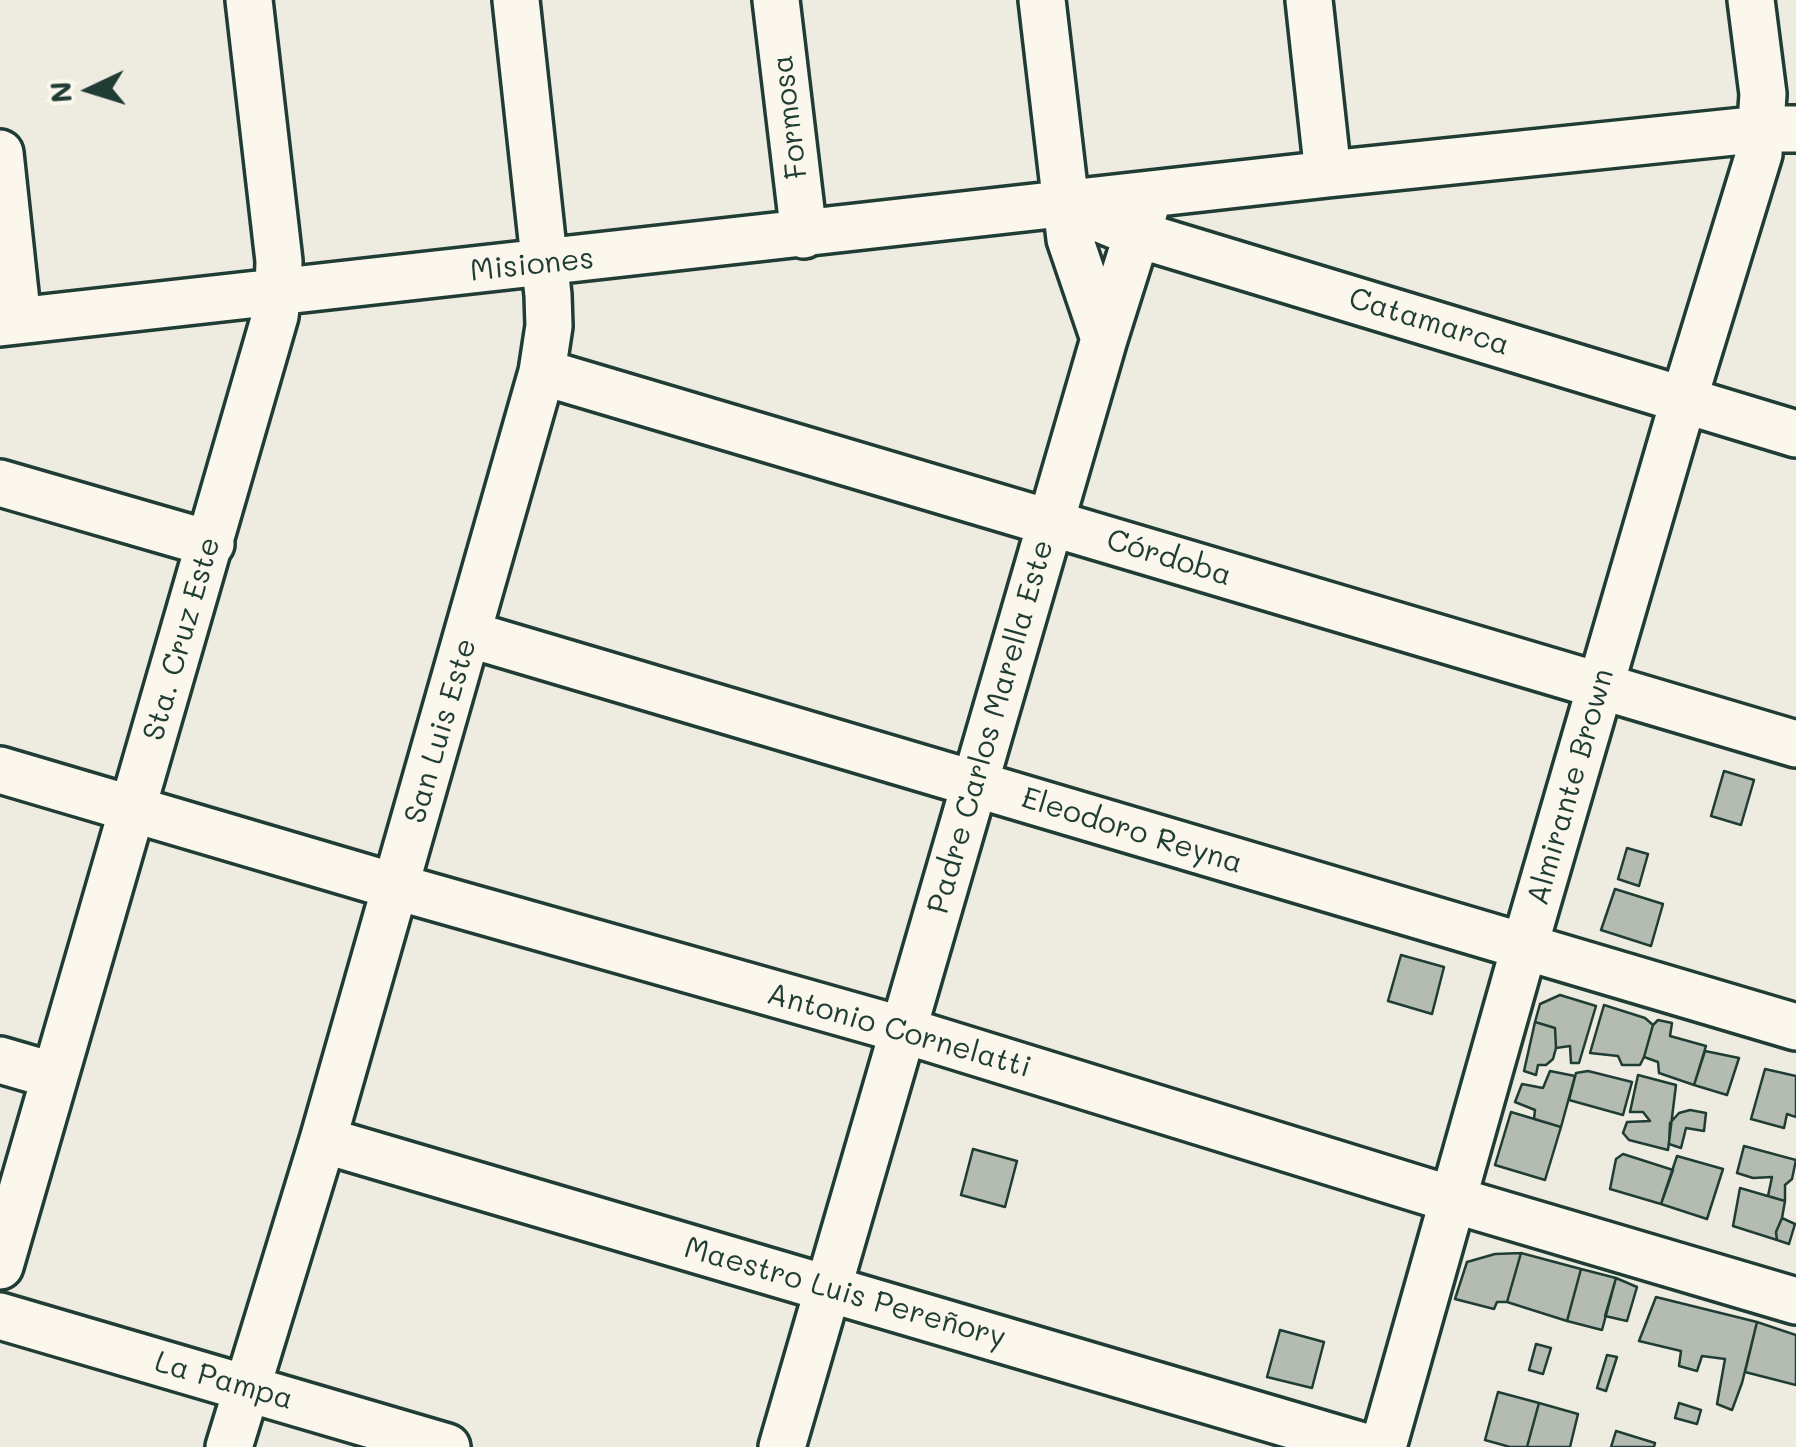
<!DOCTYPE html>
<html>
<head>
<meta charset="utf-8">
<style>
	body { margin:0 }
	#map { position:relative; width:1796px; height:1447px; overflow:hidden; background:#eeece1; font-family:Mali,sans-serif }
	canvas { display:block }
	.north { position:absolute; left:40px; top:40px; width:100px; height:100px; -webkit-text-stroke:8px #fbf7ec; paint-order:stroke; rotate:266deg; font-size:28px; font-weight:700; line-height:40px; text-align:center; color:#1f3d34 }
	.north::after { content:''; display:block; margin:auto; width:35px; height:45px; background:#1f3d34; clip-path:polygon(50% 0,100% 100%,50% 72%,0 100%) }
</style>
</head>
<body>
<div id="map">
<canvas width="1796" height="1447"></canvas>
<div class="north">N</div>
</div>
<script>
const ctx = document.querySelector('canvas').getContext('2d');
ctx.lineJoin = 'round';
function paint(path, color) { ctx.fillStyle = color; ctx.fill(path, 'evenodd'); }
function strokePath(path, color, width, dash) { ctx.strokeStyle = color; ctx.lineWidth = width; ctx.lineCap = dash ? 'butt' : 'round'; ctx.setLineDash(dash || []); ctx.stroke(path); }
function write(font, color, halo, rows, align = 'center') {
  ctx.font = font + ' Mali,sans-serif'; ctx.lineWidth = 8; ctx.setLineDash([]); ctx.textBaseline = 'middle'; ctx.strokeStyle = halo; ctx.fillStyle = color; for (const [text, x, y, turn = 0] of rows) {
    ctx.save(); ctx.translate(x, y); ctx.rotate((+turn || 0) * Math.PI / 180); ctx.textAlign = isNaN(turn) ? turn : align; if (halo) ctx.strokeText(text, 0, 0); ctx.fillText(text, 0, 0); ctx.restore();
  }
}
const building = new Path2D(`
	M1724,771L1754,780L1741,825L1711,816Z
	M1627,848L1648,854L1639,886L1618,879Z
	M1615,889L1663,904L1651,946L1601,930Z
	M1401,955L1444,967L1432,1014L1388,1001Z
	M1560,995L1596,1006L1579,1063H1571L1570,1046L1556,1048L1555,1028L1535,1022L1540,1004Z
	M1604,1005L1645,1018L1653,1025L1644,1057L1640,1065H1622L1618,1056L1590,1053Z
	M1658,1020L1672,1023L1670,1036L1706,1046L1694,1085L1659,1073L1658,1062L1644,1057L1653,1025Z
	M1535,1022L1555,1028L1556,1048L1553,1059L1546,1065H1538L1536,1075L1524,1071Z
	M1705,1051L1739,1058L1727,1095L1694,1085Z
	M1765,1069L1796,1076V1117L1787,1114L1784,1128L1751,1119Z
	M1550,1071L1575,1076L1561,1127L1534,1119L1535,1110L1515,1102L1522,1084L1543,1088Z
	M1588,1071L1632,1082L1623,1115L1569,1100L1576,1073Z
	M1638,1075L1676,1085L1668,1150L1629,1140L1623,1133L1627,1122L1650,1121L1643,1112H1630Z
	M1690,1110L1706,1113L1704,1131L1686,1128L1681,1148L1669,1144L1670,1123L1679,1113Z
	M1511,1112L1561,1127L1545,1180L1495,1165Z
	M1744,1146L1796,1160L1792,1179L1785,1185V1201L1768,1196L1772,1177L1753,1178L1737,1173Z
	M973,1149L1017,1161L1005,1207L961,1195Z
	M1623,1154L1673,1170L1661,1204L1610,1189L1616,1159Z
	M1677,1156L1723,1169L1707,1219L1661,1204Z
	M1740,1188L1785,1201L1782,1218L1776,1232L1777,1240L1733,1226Z
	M1782,1218L1795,1224L1789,1244L1777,1240L1776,1232Z
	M1521,1253L1581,1269L1567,1321L1507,1302Z
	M1521,1253L1507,1302H1497L1494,1309L1455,1299L1467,1262L1495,1254Z
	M1581,1269L1616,1278L1602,1330L1567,1321Z
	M1616,1278L1637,1287L1627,1321L1605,1316Z
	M1656,1297L1757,1322L1742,1383L1732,1410L1717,1404L1725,1359L1702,1356L1697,1371L1679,1366L1681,1351L1639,1341Z
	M1757,1322L1796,1335V1385L1745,1372Z
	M1280,1330L1324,1342L1312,1388L1267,1377Z
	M1536,1344L1551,1348L1543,1374L1529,1370Z
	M1607,1355L1617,1357L1606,1391L1597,1388Z
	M1498,1392L1539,1403L1527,1447H1510L1485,1440Z
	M1539,1403L1578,1414L1570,1447H1527Z
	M1679,1403L1701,1410L1697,1424L1675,1418Z
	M1616,1431L1655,1443L1654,1447H1611Z`);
const minor = new Path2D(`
	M776,0L804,235
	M1309,0L1328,174
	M0,153L18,321
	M1066,205L1136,234L1796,434
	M0,323L1328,174L1762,129H1796
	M1104,339L1146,206
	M542,372L1796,744
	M0,483L211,544
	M468,634L1796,1027
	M0,770L397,887L903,1030L1454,1200L1796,1301
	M0,1060L55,1076
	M323,1140L1366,1447
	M0,1266L275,316L278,293L279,261L249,0
	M0,1316L447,1447
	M229,1447L323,1140L542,372L549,326L548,295L516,0
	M782,1447L1104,339L1070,239L1042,0
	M1383,1447L1524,948L1684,399L1759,154L1763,94L1751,0`);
const streetNames = [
	["Formosa",790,117,-97],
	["Misiones",532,265,-6],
	["Catamarca",1429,322,17],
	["Córdoba",1169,558,17],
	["Sta. Cruz Este",182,639,-74],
	["Padre Carlos Marella Este",991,727,-74],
	["San Luis Este",441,731,-74],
	["Almirante Brown",1571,787,-74],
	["Eleodoro Reyna",1132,831,17],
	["Antonio Cornelatti",899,1031,16],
	["Maestro Luis Pereñory",845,1293,16],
	["La Pampa",224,1381,16]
];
paint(building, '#b4bbb0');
strokePath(building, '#1f3d34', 2.5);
strokePath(minor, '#1f3d34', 52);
strokePath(minor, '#fbf7ec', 45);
write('30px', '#1f3d34', '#fbf7ec', streetNames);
</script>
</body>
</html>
